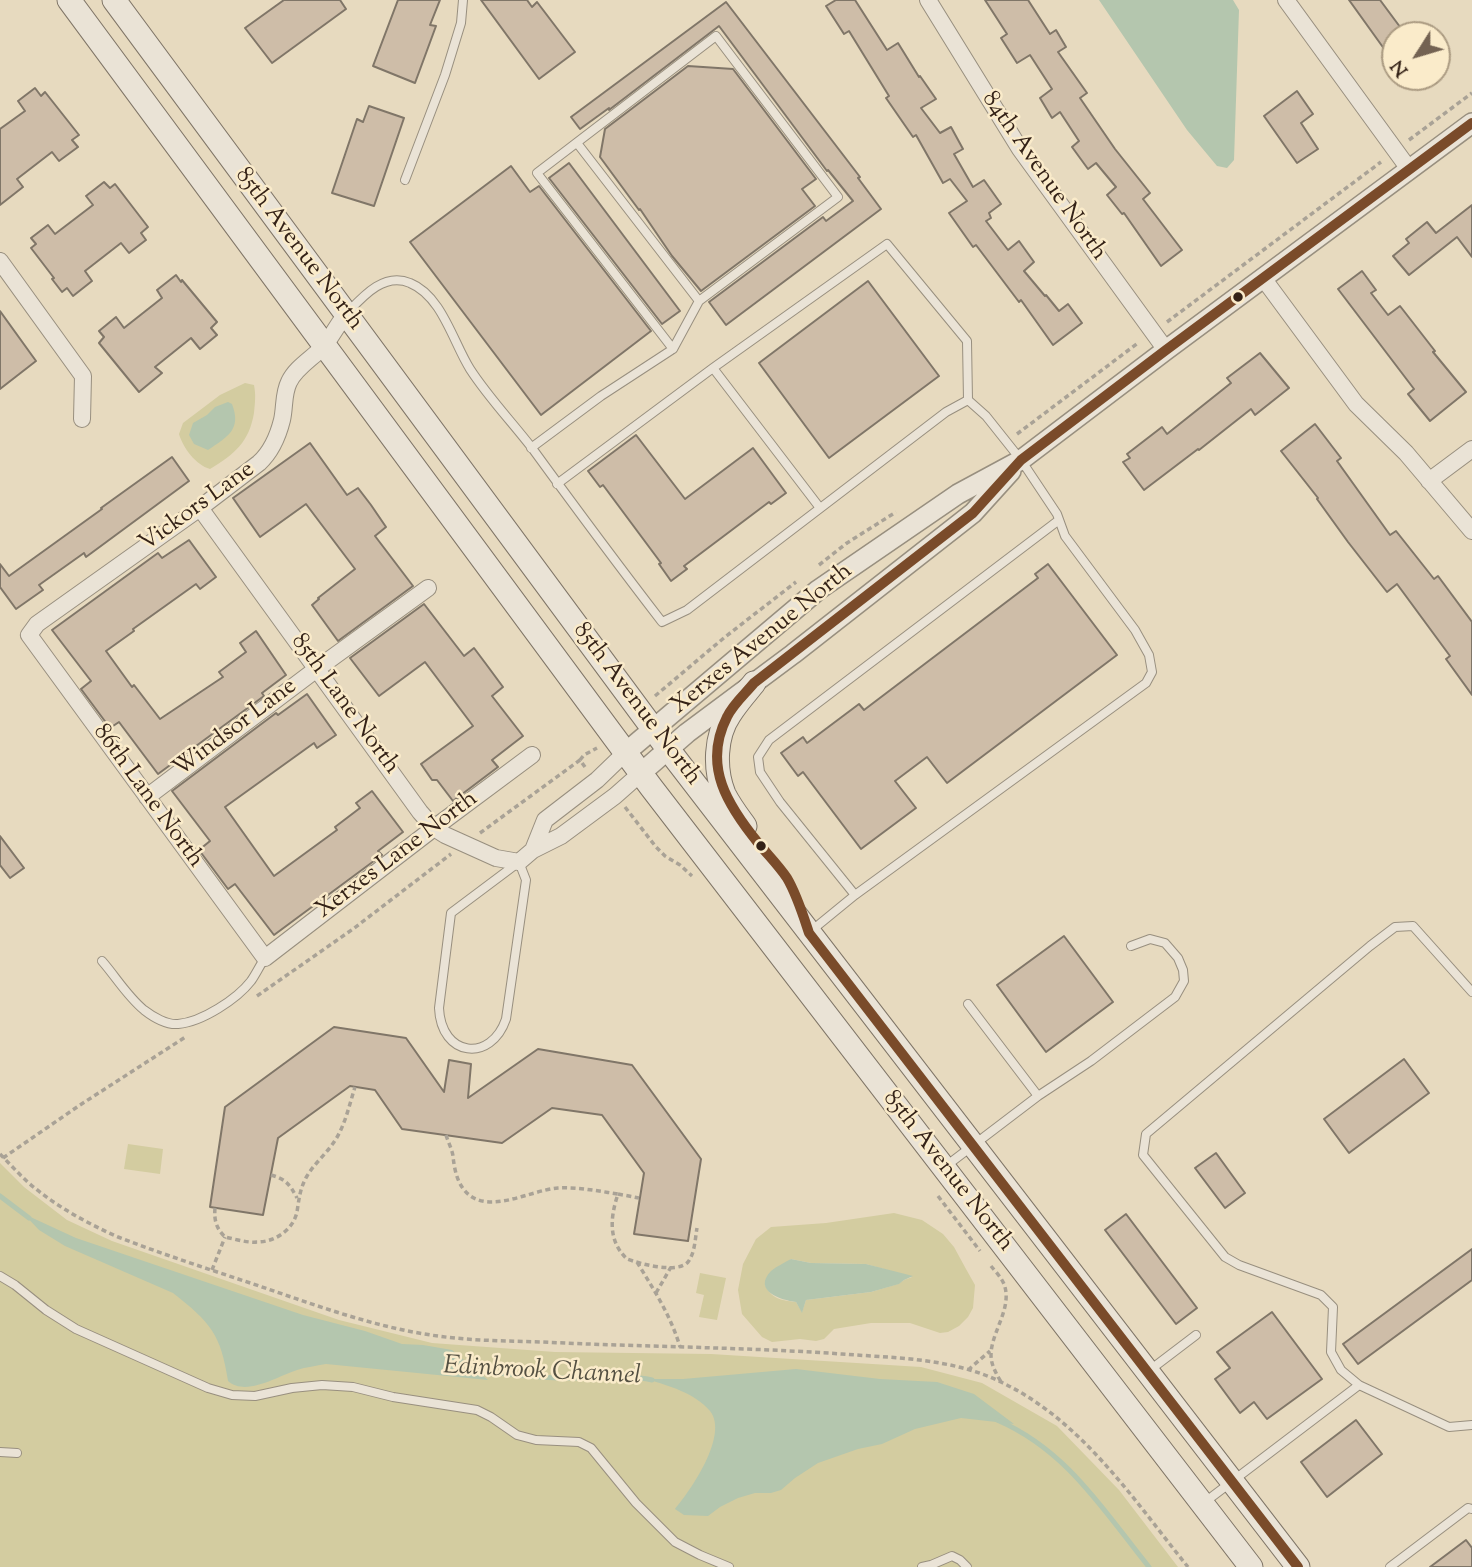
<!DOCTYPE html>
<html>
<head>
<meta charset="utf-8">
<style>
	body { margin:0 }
	#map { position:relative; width:1472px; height:1567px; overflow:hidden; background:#e7dabf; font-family:"Sorts Mill Goudy",serif }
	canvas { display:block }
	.north { position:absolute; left:1381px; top:21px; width:70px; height:70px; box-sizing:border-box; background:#faebca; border:2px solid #ab9b82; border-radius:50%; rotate:233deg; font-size:19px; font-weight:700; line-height:28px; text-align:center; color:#342217 }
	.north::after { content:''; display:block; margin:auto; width:24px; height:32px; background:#736252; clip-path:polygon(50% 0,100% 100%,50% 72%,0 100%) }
</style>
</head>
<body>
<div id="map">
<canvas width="1472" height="1567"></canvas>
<div class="north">N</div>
</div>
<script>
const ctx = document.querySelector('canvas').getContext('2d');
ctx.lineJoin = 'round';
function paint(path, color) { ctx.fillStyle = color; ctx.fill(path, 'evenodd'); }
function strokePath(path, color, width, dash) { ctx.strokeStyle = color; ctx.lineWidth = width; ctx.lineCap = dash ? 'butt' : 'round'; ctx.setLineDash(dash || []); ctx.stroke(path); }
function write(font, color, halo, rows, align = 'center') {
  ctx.font = font + ' "Sorts Mill Goudy",serif'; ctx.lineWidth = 5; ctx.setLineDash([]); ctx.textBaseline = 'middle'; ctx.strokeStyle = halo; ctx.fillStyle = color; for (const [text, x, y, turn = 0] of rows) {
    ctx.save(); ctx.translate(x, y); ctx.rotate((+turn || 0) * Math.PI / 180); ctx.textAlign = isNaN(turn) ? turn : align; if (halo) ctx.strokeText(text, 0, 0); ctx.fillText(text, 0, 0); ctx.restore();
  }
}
const green = new Path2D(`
	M245,383L254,385C256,395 255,403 254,413C249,442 235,454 210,469C196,465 183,448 179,434L183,423L220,395Z
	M128,1144L163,1149L160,1174L124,1169Z
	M0,1163L24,1187L67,1220L112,1241L339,1320L432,1343L555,1352L711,1354L921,1367L982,1383L1057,1426L1119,1490L1178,1567H0Z
	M894,1213L922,1220L943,1234L954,1247L966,1269L975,1285L973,1308L968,1317L959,1326L948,1332L940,1333L910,1323H871L834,1329L824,1339L816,1341L800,1339L772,1342L762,1337L742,1314L738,1290L743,1264L756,1239L771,1227L826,1223ZM791,1259L811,1263L866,1264L912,1277L904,1280L898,1284L871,1292L806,1300L802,1312L796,1302C780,1300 772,1299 765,1285Z
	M700,1273L726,1278L717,1320L699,1317L704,1295L696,1293Z`);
const water = new Path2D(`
	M1099,0H1233L1239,10L1234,160L1227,168L1217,166L1187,130Z
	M228,402L232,404C242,430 227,437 208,450L194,444L189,435L193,423L207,415L215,407Z
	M24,1214L76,1238L303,1315L365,1331L402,1344L423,1345L452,1350L488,1380L326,1364C316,1366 306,1367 297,1370C278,1376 246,1397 228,1381C221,1334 210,1322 173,1293L65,1246L39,1230Z
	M791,1259L811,1263L866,1264L913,1276L904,1280L899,1284L871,1292L806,1300L802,1313L796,1302C781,1300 752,1291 771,1271C777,1266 784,1263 791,1259Z
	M796,1369L880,1379L937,1382L974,1394L1014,1424L961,1418L915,1429L882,1444L858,1449L818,1463L795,1478L781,1490L771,1493H755L738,1498L720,1507L708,1516L684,1515L675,1509C691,1490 729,1435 710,1411C695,1393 669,1386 647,1379H683Z`);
const stream = new Path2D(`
	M0,1196L29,1218
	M470,1369C503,1374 536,1378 570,1378C597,1379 626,1374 652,1380
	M997,1420C1067,1450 1103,1510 1149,1567`);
const building = new Path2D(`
	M284,0H340L346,9L272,63L245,28Z
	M398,0H440L430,25L436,26L415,83L373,66Z
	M481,0H527L532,7L537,2L575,52L539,79Z
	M836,0H855L887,50L898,43L919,77L920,76L936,99L921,108L940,133L951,127L963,149L954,154L973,187L984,180L1001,204L989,213L991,218L986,221L1008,250L1019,241L1034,262L1024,271L1045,296L1046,295L1059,311L1068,304L1082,323L1053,345L1021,300L1019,302L976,245L973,247L949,213L967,201L950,179L943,183L916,135L913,137L886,98L889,96L849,31L844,34L826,6Z
	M985,0H1028L1050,34L1056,30L1066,47L1058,52L1087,93L1080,98L1115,149L1150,193L1143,199L1182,250L1161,266L1124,213L1122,214L1107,195L1116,187L1096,163L1088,169L1072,147L1079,141L1060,112L1052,118L1040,98L1052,89L1030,55L1017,63L1001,38L1007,34Z
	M1349,0H1380L1406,35H1395V64Z
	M726,2L860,177L858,178L881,209L726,325L709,302L823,217L826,221L853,201L828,170L827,171L719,26L609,110V108L580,129L571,117Z
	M688,66L733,69L816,179L802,189L815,206L701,291L672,256L640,209L639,210L600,157L605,129Z
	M35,88L41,96L45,92L79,135L72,140L78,147L59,161L52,152L17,179L23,187L0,205V129L25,111L18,101Z
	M1297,91L1313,114L1301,123L1318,149L1297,163L1264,116Z
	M369,106L404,118L374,206L332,193L357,119L363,122Z
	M569,163L680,311L662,324L549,178Z
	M511,166L530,192L539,186L651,331L541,415L410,242Z
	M104,182L110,188L115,184L148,227L141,233L146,240L129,253L121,243L85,271L92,281L73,296L67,288L62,292L52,279L54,278L31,248L36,244L31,238L48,225L55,234L93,205L86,196Z
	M1472,205V257L1457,237L1409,275L1393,256L1409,243L1406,239L1427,222L1436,233Z
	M1362,271L1376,290L1371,293L1388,315L1400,306L1435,351L1433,352L1466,392L1430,421L1408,394L1414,389L1338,289Z
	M176,275L181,282L182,280L217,322L211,328L217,335L200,349L191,338L155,367L162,373L139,392L99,343L104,337L99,331L116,317L124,328L162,298L157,290Z
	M868,281L939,376L829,458L759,363Z
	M0,311L36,361L0,389Z
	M1260,353L1289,388L1255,415L1251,409L1199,450L1198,449L1144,490L1123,462L1130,458L1127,454L1162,427L1167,434L1231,383L1227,378Z
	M1315,424L1341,458L1337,461L1390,535L1396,531L1434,579L1438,576L1472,622V695L1446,659L1450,656L1397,584L1387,592L1348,542L1317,499L1318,498L1281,451Z
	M636,435L685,499L753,448L786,493L771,504L769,502L684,566L687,569L671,581L659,564L661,563L603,485L600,487L588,471Z
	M310,443L347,495L358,488L371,505L386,527L375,536L413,586L338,641L312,605L319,599L318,598L355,569L306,504L260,537L233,498Z
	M172,457L189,481L86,557L84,553L39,585L43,590L16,609L0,587V564L9,576L102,509L101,508Z
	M189,540L216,577L200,589L196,584L133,629L134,631L106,651L132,687L134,685L160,719L223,677L219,672L246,652L240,643L256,631L286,675L262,693L264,696L158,774L119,722L110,728L81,689L91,681L52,630L158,553L162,558Z
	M1048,564L1117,655L947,783L927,757L895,781L916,808L861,849L803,772L798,776L781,753L803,737L807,743L859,704L864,710L1038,578L1035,574Z
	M424,604L464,656L474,648L486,664L503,687L492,696L523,736L492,760L498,767L453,801L437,780H432L421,764L473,726L425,662L379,696L350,658Z
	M307,694L336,735L317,748L314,743L225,807L274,876L337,830L335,827L360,808L356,803L372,791L403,832L378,851L382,855L274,935L235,884L228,889L199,850L210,841L172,791L276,713L278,715Z
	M0,836L24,868L10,878L0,865Z
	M1064,936L1113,1002L1046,1052L997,985Z
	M334,1027L406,1038L444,1092L449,1060L471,1064L468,1098L538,1049L632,1065L701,1159L688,1241L634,1234L644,1173L602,1115L552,1108L502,1143L402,1129L375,1090L350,1086L278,1138L263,1215L210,1207L225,1107Z
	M1404,1059L1429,1093L1349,1153L1324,1119Z
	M1216,1153L1245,1193L1225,1208L1195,1168Z
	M1126,1214L1197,1308L1176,1324L1105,1230Z
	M1472,1249V1280L1358,1364L1343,1344Z
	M1272,1312L1322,1379L1267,1419L1254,1402L1240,1413L1215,1379L1230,1368L1217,1352Z
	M1356,1420L1382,1454L1327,1497L1301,1462Z
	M1466,1540L1472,1548V1567H1430Z`);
const path = new Path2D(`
	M1409,140L1472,93
	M1167,322L1381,162
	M1017,434L1138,343
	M819,565L847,543L896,512
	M655,696L725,637L796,582
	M585,767L580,760L584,755L597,748
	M625,807L656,847L665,856L680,865L692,876
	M480,833L580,760
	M257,996L353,929L451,854
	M446,1135C448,1142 452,1149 453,1156C454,1166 456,1178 462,1187C483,1219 529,1190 558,1188C578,1187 598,1191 618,1194C610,1218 608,1241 627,1259C641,1264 677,1274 688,1262C695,1253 695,1239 697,1228
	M0,1154C12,1166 23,1179 36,1189C61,1209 89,1224 118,1237C167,1256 218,1272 268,1289C329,1310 390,1332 455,1338C484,1341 513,1341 543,1342C642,1347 742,1347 842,1354C895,1358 954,1358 1003,1383C1083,1422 1133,1499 1188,1567
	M3,1158L80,1105L187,1036
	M271,1175C286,1179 290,1185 297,1198
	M618,1194L639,1198
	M938,1196L980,1251
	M215,1208C214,1220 216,1228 225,1237C235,1239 247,1243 257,1242C275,1242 293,1230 297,1212C299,1199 300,1188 307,1176C314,1164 326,1154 334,1142C345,1126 349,1106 355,1087
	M637,1262C654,1290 671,1316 680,1347
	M991,1266C995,1271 1001,1277 1004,1284C1013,1308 991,1332 991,1355C991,1365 996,1373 1001,1382
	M212,1270L225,1237
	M656,1293L671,1267
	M968,1370L990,1351`);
const service = new Path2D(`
	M577,143L699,301
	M405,180L445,75L461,23L463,0
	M348,312C364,295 385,272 410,283C442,296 453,342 470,369C488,397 512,422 532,448C575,507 618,565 662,622L687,610L946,412L968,400L986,416L1021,460L1057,514L1065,536L1135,630L1149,655L1152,672L1146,683L855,895L811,931
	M713,368L820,508
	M531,448L601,396L673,349L699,301L838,197L716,36L537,173L673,349
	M557,484L713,368L887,244L967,341L968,400
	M519,862L526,880L506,1019C491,1063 441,1057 439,1008L451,913Z
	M855,895L780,802L760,772L758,757L769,740L1059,520
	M102,961C116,977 127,996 144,1010C153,1017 167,1025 178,1024C202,1022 237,999 251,981C256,974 260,965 265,958
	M1472,992L1413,926L1395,927L1370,946L1146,1134L1143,1155L1225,1257L1239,1265L1321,1295L1333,1307L1331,1352L1341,1370L1359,1385L1449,1427L1472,1425
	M968,1004L1038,1096
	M946,1166L1038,1096L1091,1061L1175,997L1184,981L1183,970L1178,958L1165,943L1150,939L1131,946
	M0,1276L15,1285L46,1310L76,1329L208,1388L232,1395L255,1396L292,1388L322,1385L353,1387L393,1397L477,1410L491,1417L517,1435L536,1440L579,1442L591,1448L636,1503L675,1542L700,1555L729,1567
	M1150,1370L1196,1335
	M0,1452L17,1453
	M1205,1502L1359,1385
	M922,1567L931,1565L952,1556L960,1560L967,1567
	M1390,1567L1468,1508L1472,1509`);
const minor = new Path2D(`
	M928,0L1020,149L1166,350
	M1286,0L1409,169
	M0,261L83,376L82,419
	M1263,278L1356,404L1406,453L1472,531
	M346,314C338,324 332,336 324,346C313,358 296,367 289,382C283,394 285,407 282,420C278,436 271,452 259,463L200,508L37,624L29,635L265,958L434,828L532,755
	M1429,481L1472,449
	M200,508L420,812L434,828L445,835L496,858L519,862L533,850L561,836L615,796L641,773
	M147,797L318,668L428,588
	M533,850L545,820L597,780L625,753`);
const tertiary = new Path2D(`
	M625,753L818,590L958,494L1021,460L1166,350L1472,123
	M641,773L687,733L793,654L973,513L1011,471`);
const secondary = new Path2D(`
	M69,0L651,787L1251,1567
	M114,0L668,749L1298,1567
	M745,826C737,815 730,806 724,794C714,769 715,736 730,714C737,703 746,693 754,683`);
const bus1 = new Path2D(`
	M1298,1567L809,933C803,915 797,895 787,878C779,866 768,855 759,844C728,806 702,766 727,717C733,704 745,694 754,683L973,513L1021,460L1166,350L1472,123`);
const markers = [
	[1238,297,6,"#342217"],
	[761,846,6,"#342217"]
];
const streetNames = [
	["84th Avenue North",1043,177,55],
	["85th Avenue North",298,250,53],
	["Vickors Lane",198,508,-36],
	["Xerxes Avenue North",763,640,-39],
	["85th Lane North",344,705,54],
	["85th Avenue North",636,705,53],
	["Windsor Lane",236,729,-37],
	["86th Lane North",147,797,54],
	["Xerxes Lane North",398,856,-37],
	["85th Avenue North",947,1172,52]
];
const waterNames = [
	["Edinbrook Channel",542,1373,3]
];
paint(green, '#d3cca0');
paint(water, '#b4c6ae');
strokePath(stream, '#b4c6ae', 5);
paint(building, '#cebda8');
strokePath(building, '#807668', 2);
strokePath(service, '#988f7f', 10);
strokePath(minor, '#988f7f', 18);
strokePath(tertiary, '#988f7f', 22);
strokePath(secondary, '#807668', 25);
strokePath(path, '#a9a296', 3.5, [5, 3.5]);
strokePath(service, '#eae3d6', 8);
strokePath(minor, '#eae3d6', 16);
strokePath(tertiary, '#eae3d6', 19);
strokePath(secondary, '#eae3d6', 23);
strokePath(bus1, '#7a4b2a', 10);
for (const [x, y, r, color] of markers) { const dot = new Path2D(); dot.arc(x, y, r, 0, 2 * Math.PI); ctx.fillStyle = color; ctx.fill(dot); strokePath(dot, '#faebca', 2.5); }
write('24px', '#342217', '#faebca', streetNames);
write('italic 26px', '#545042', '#faebca', waterNames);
</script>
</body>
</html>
